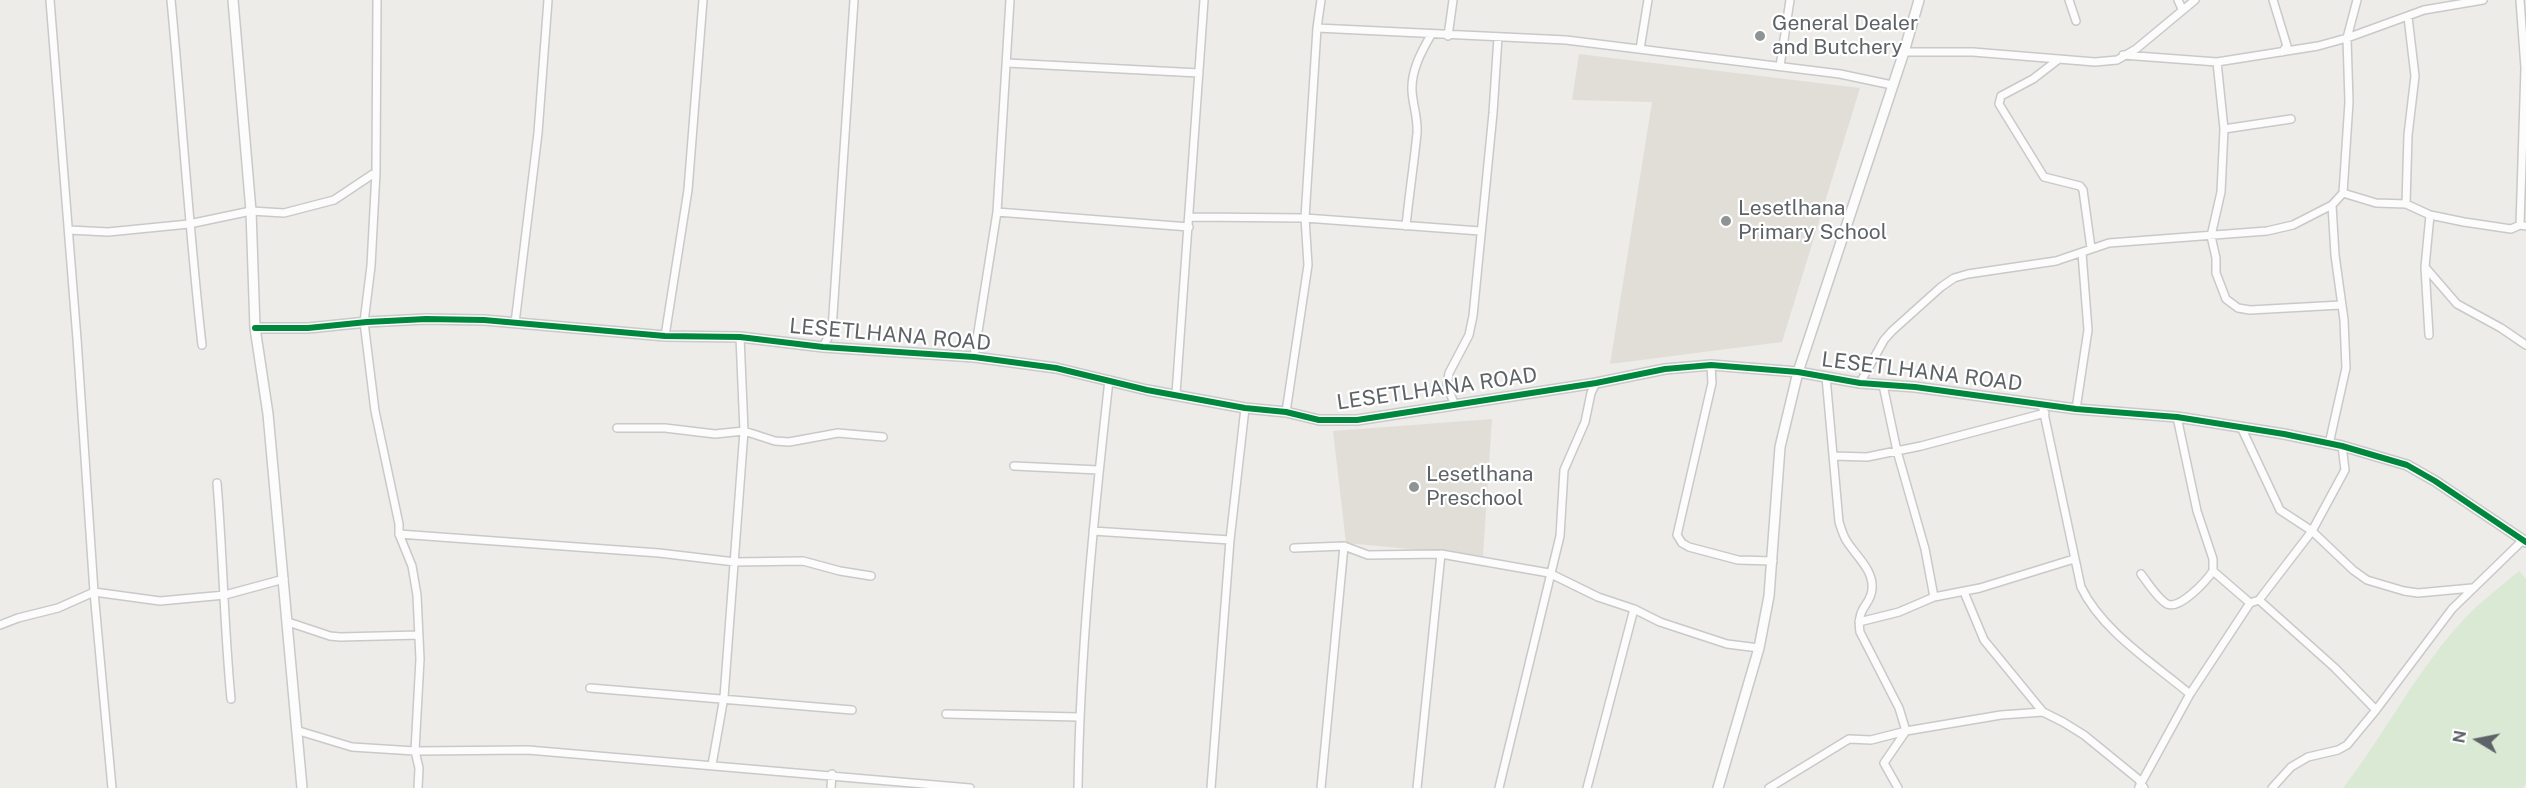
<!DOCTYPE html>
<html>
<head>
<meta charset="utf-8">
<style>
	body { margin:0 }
	#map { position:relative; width:2526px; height:788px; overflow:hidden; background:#eeece8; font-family:"Public Sans",sans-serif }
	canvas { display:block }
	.north { position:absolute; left:2448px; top:710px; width:60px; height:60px; -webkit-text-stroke:4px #fff; paint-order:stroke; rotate:280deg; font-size:16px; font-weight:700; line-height:24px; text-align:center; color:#5e6367 }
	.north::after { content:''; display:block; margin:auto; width:21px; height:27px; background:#5e6367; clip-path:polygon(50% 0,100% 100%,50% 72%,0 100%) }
</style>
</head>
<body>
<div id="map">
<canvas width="2526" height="788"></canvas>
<div class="north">N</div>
</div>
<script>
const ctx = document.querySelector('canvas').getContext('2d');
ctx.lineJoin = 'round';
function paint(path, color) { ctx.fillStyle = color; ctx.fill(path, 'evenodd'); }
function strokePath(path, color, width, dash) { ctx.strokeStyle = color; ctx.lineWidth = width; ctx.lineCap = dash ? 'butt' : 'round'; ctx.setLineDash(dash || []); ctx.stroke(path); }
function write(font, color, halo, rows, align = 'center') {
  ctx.font = font + ' "Public Sans",sans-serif'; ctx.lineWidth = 4.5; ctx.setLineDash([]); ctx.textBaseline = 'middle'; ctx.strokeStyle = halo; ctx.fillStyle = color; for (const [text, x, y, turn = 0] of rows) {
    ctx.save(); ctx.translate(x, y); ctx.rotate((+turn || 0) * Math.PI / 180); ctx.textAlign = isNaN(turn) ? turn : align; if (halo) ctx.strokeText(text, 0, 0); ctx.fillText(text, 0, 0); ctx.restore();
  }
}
const education = new Path2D(`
	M1579,54L1860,88L1782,342L1610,364L1652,102L1572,100Z
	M1492,419L1483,556L1346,543L1333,431Z`);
const green = new Path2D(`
	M2519,571L2526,579V782L2523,788H2343C2386,733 2418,667 2467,616C2482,600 2502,586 2519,571Z`);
const minor = new Path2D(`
	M50,0L77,339L94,592L112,788
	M171,0C182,115 189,230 202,345
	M377,0L376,172L371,266L364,322L375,411L399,524V534L412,566L417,595L420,659L415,751L419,768L418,788
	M2069,0L2076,21
	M2178,0L2182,9
	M2273,0L2287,46L2282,52
	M2520,0L2525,68L2520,225L2526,226
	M1317,28L1566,40L1840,74L1892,85
	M1448,36L1453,0
	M1640,49L1648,0
	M1904,52H1973L2095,62L2117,60L2136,49L2195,0
	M2123,55L2217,62L2318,46L2347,38L2424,10L2483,0
	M2059,59L2033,79L2001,96L1999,104L2044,177L2080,186L2083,190L2091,248
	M2217,62L2224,129
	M1007,63L1199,73
	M1780,66L1790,0
	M2291,119L2224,129L2221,192L2211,236L2216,258V273L2226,299L2238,308L2250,310L2341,305
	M2343,193L2376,203L2406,204L2430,215L2464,222L2511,229L2520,225
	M2406,204L2408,135L2415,76L2408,17
	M997,212L1189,227
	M2430,215L2425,267L2457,304L2501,328L2526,345
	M1190,217L1305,218L1480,231
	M1406,226C1409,195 1414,164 1417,133C1418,118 1413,106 1412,91C1411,71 1421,52 1431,35
	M69,230L108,232L189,224L251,211L284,213L334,200L376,172
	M2425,267L2429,335
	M515,323L538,133L548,0
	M665,336L688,190L703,0
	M823,347L832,330L854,0
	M974,357L997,212L1010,0
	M1711,365L1712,383L1677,535L1682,543L1689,547L1738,560L1773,561
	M1826,377L1839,522C1841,528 1843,535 1846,540C1855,555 1874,570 1872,589C1871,606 1856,606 1860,632L1899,708L1906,731L1884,763L1898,788
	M1860,383L1884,340L1892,331L1941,287L1954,278L1968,274L2056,261L2109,243L2267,231L2293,225L2332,205
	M1883,385L1897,451L1925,549L1934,597
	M1176,394L1204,0
	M2042,404L2081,587C2102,631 2153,663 2190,694
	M1455,405L1447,386L1449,373L1469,335L1473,316L1493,113L1498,37
	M2076,409L2088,330L2082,253
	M1286,412L1308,265L1305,218L1317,28L1321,0
	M2241,427L2280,510L2312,531L2353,570L2367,580L2404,591L2418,593L2472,588
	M617,428H665L715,434L744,431L775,441L789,442L838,433L883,437
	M2329,444L2346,368L2344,320L2335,255L2332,205L2343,193L2349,102L2347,38L2357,0
	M1833,456L1867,457L1921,446L2045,413
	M1014,466L1099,470
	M217,483C223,555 224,627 231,699
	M1093,531L1230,540
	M399,534L659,553L735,562L803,561L840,571L871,576
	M1294,548L1344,546L1368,555L1441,554L1549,573L1598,597L1634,609L1660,622L1727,644L1759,648
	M2213,571L2250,603
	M2141,574C2148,583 2157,598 2167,604C2180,610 2206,581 2213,571V559L2197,511L2177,417
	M1964,592L1984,640L2043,712
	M2259,600L2335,668L2376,710
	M288,622L330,636L340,637L419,635
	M1859,622L1899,612L1934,597L1980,588L2074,559
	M0,625L18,618L58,608L94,592L160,601L225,595L284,579
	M590,688L852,710
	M946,714L1079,717
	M299,731L352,747L415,751L528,750L970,788
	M712,765L724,697L744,431L740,337
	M2139,787L2190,694L2250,603L2259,600L2312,531L2345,470L2342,446
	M831,788L832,774
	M1078,788C1080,652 1094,515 1109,380
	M1211,788L1230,540L1245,408
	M1321,788L1344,546
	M1417,788L1441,554
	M1499,788L1560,536L1564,470L1585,422L1591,393L1596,383
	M1587,788L1634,609
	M1769,788L1849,739L1871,740L1906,731L2001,715L2043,712L2063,722L2084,735L2138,779L2144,788
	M2272,788L2291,767L2308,757L2338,750L2347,745L2376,710L2452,609L2523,540`);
const tertiary = new Path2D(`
	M233,0L251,211L255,328L268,414L302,788
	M255,328H308L367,322L426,319L484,320L665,336L740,337L823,347L974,357L1056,368L1147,390L1245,408L1286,412L1319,420H1357L1596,383L1665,369L1711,365L1798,372L1860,383L1915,387L2076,409L2177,417L2284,434L2342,446L2407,465L2435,481L2526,542
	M1718,788L1759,648L1769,596L1780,447L1798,372L1904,52L1919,0`);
const cycleway = new Path2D(`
	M255,328H308L367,322L426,319L484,320L665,336L740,337L823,347L974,357L1056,368L1147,390L1245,408L1286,412L1319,420H1357L1596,383L1665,369L1711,365L1798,372L1860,383L1915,387L2076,409L2177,417L2284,434L2342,446L2407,465L2435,481L2526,542`);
const markers = [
	[1760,36,6,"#909394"],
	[1726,221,6,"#909394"],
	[1414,487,6,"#909394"]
];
const poiNames = [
	["General Dealer",1772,24],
	["and Butchery",1772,48],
	["Lesetlhana",1738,209],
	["Primary School",1738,233],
	["Lesetlhana",1426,475],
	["Preschool",1426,499]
];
const streetNames = [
	["LESETLHANA ROAD",890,335,5],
	["LESETLHANA ROAD",1922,372,7],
	["LESETLHANA ROAD",1437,389,-8]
];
paint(education, '#e1ded8');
paint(green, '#d9e9d4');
strokePath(minor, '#cac9c9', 10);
strokePath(tertiary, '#cac9c9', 12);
strokePath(minor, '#fcfcfc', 7);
strokePath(tertiary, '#fcfcfc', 9);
strokePath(cycleway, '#00873e', 6);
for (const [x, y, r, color] of markers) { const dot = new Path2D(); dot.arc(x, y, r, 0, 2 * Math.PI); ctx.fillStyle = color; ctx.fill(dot); strokePath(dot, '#fff', 2); }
write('21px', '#5e6367', '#fff', poiNames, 'left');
write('21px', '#5e6367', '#fff', streetNames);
</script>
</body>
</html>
